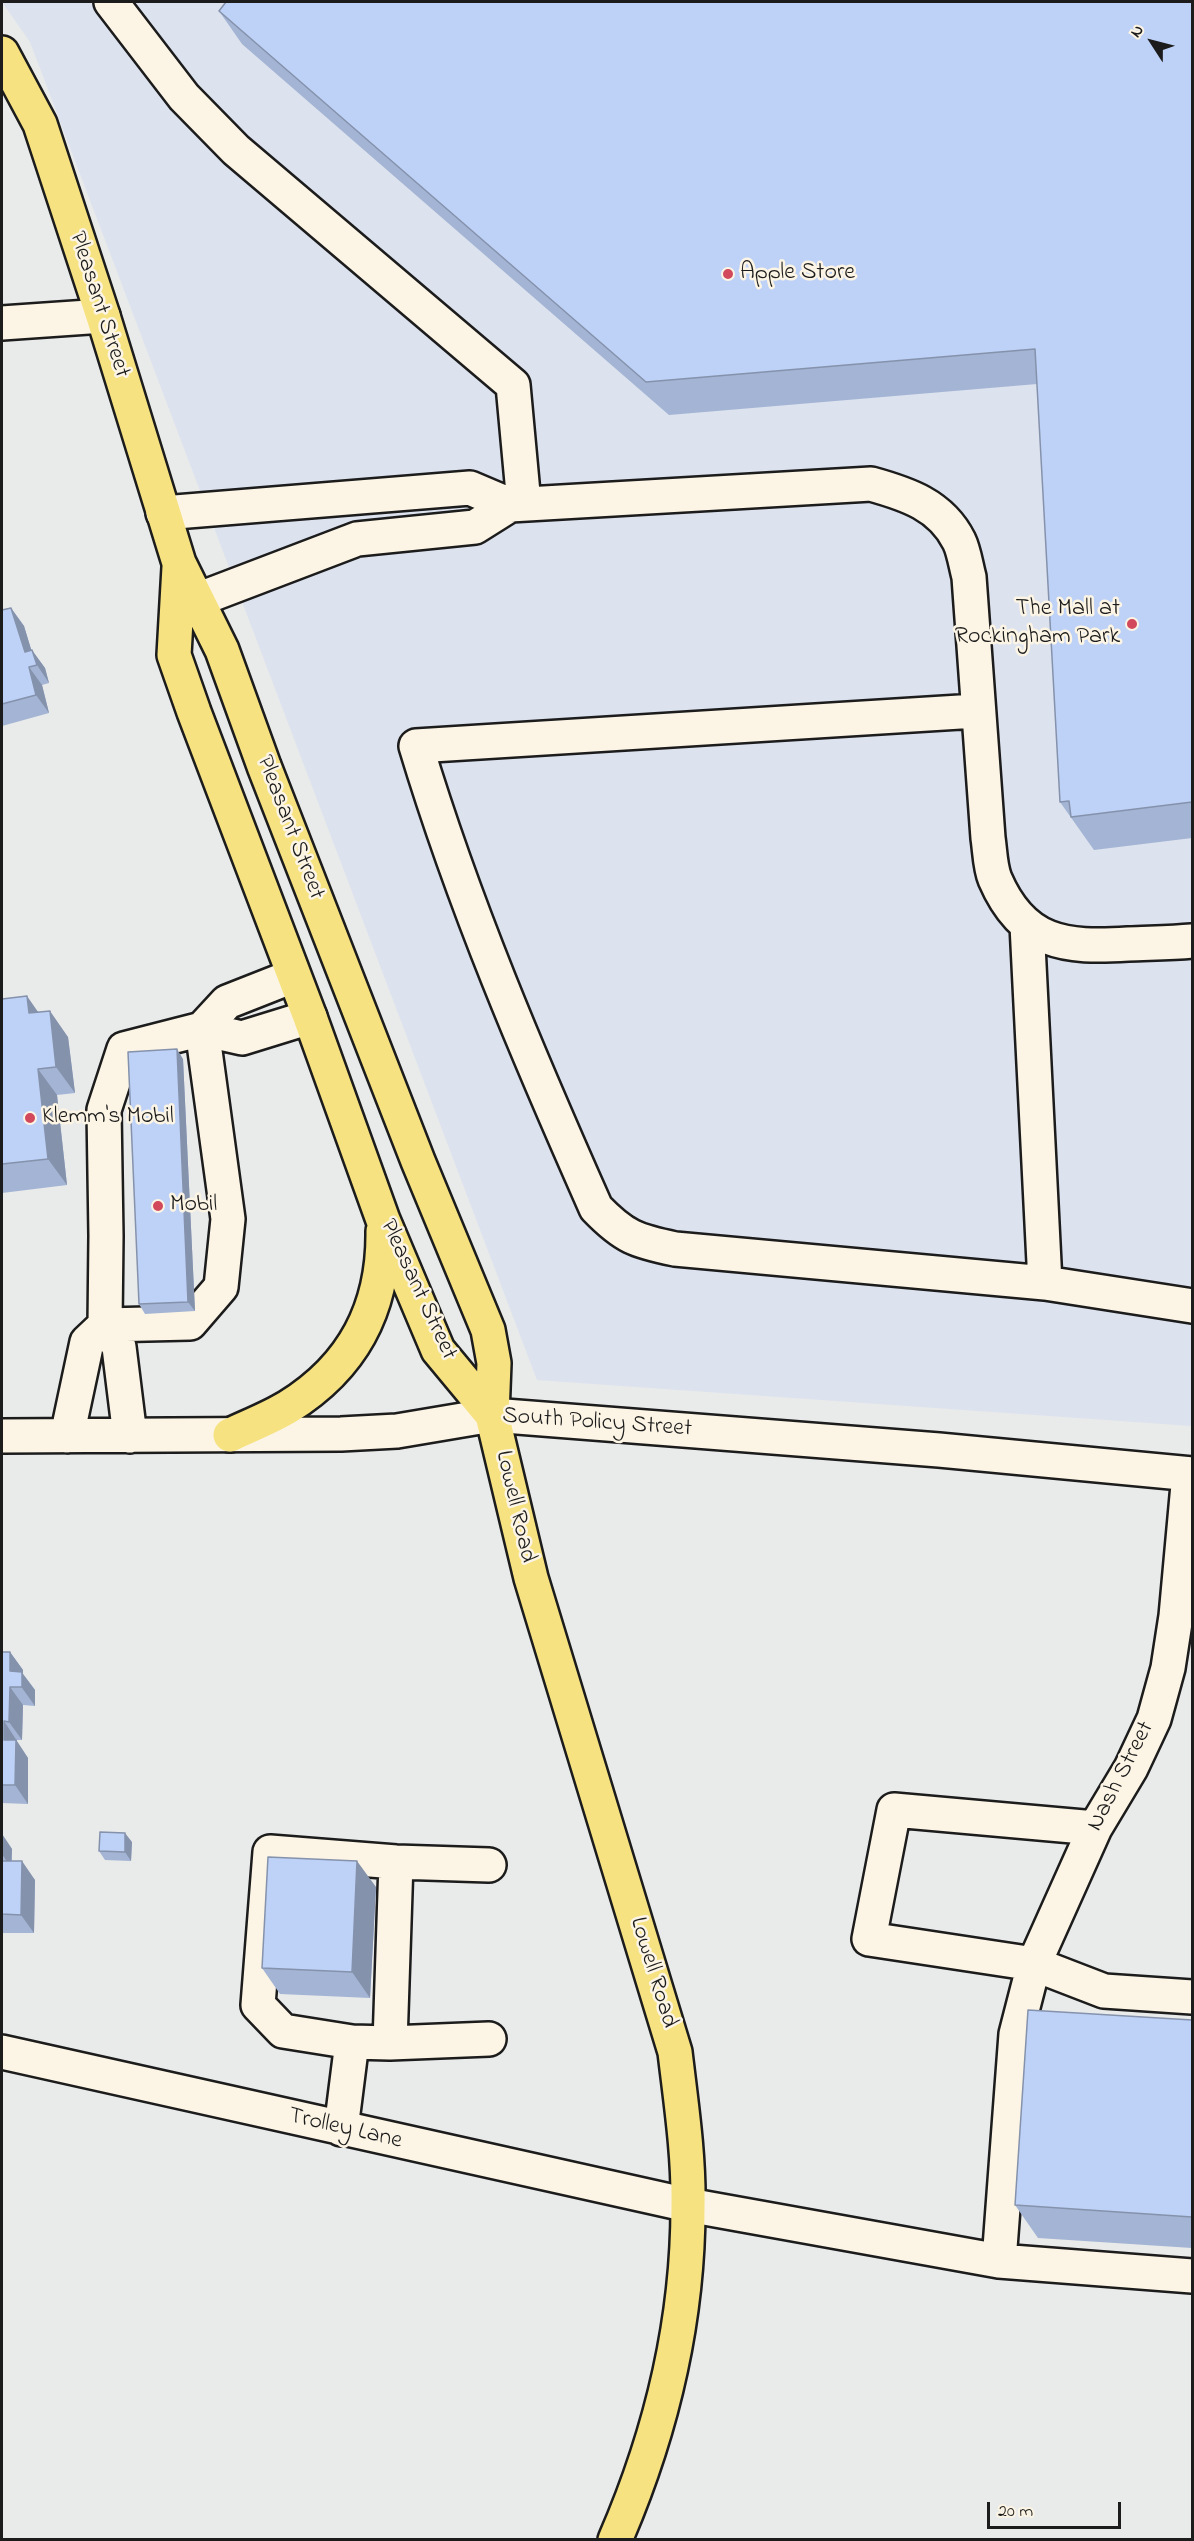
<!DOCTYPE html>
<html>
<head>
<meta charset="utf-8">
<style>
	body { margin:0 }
	#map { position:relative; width:1194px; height:2541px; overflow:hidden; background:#e9eaea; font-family:"Indie Flower",sans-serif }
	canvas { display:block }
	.frame { position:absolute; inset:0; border:3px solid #1c1c1c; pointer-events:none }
	.north { position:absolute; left:1122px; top:12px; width:60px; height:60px; -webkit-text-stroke:4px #fcf5e5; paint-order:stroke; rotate:306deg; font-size:16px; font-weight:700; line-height:24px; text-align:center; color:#1c1c1c }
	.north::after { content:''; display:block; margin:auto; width:21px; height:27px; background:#1c1c1c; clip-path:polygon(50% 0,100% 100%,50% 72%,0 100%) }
	.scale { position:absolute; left:987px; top:2502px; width:134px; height:27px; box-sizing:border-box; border:3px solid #1c1c1c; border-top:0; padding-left:8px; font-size:18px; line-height:21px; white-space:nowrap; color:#1c1c1c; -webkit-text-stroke:4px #fcf5e5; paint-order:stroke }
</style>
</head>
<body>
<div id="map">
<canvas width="1194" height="2541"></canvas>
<div class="frame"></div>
<div class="north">N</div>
<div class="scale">20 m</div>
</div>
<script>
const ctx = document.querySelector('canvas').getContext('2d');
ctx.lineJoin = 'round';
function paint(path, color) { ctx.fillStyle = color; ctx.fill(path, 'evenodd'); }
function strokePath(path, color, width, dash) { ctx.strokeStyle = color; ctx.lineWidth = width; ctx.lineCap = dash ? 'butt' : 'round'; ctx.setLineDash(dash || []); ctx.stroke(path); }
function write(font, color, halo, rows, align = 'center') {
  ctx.font = font + ' "Indie Flower",sans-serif'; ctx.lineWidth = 5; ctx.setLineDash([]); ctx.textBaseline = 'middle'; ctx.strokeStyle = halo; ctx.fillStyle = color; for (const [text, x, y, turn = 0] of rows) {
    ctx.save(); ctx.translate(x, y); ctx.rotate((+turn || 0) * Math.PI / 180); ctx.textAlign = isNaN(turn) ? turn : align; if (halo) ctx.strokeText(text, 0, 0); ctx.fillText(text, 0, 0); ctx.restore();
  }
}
const built = new Path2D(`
	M2,2H1192V1426L537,1380L30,42Z`);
const minor = new Path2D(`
	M111,2L184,97L236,150L513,385L524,504
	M2,323L103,316
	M163,513L470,488L510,505L871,484C907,494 941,505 959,541C964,551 966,566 969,577L988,838C990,851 990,867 995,879C1023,944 1065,948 1128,944C1149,943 1171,943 1192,941
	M197,600L357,539L475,527L510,505
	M976,711L416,746C464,905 529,1057 596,1208C624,1237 636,1241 675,1249L1045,1283L1192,1306
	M1027,925L1045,1283
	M202,1029L227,1002L293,976
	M2,1436L341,1434L397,1431L492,1415L939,1450L1192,1474
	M67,1436L87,1342L105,1325L190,1323L221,1287L228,1219L202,1029
	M130,1436L119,1347L105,1325L106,1236L104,1110L124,1049L202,1029L242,1038L310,1017
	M1095,1828L894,1810L869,1939L1034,1964L1104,1991L1192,1997
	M352,2042L283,2031L258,2005L270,1852L396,1862L489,1865
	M390,2043L396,1862
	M2,2052L688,2205L999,2261L1192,2276
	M341,2129L352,2042L390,2043L489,2039
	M999,2261L1016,2034L1034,1964L1095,1828L1131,1768L1154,1719L1168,1668L1176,1616L1189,1474`);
const major = new Path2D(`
	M2,53L40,124L103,316L179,563L222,650L264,766L418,1161L488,1330L494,1363L492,1415L531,1578L675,2052C681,2103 689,2155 688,2207C688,2322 661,2434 615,2540
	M179,567L174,655L194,712L310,1017L383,1220L438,1350L492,1415
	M230,1435C249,1426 270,1418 288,1407C354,1366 384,1307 383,1231`);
const wall = new Path2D(`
	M1192,2V838L1094,850L1060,802L1037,384L669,415L242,44L219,11Z
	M11,608L24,626L31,650L45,668L49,683L42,685L49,713L2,726V610Z
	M2,999L39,1012L68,1037L75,1093L57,1095L67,1185L2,1193Z
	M183,1059L195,1311L145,1314L139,1304Z
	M2,1652H10L23,1670V1674L35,1690V1706L23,1705L22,1740H17V1742L28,1758V1804L2,1803Z
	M2,1834L12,1849V1861L35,1880L34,1933H2Z
	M132,1842L131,1861L105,1860L99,1851Z
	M376,1887L370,1998L280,1994L262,1968Z
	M1192,2020V2248L1038,2238L1015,2205Z`);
const shadedWall = new Path2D(`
	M11,608L24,626L36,665L25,652Z
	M32,650L45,668L49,683L37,665Z
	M29,667L42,685L49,713L36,695Z
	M27,996L45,1022L29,1013Z
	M50,1011L68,1037L75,1093L56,1067Z
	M177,1049L183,1059L195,1311L188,1302Z
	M38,1069L57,1095L67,1185L48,1159Z
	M10,1652L23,1670V1674L35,1690V1706L10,1671Z
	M10,1687L23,1705L22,1740L9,1722Z
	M4,1721L28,1758V1804L15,1785L4,1740Z
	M125,1833L132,1842L131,1861L125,1852Z
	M2,1834L12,1849L11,1868L2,1854Z
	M22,1861L35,1880L34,1933L21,1915Z
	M357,1861L376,1887L370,1998L352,1972Z`);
const building = new Path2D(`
	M226,2H1192V802L1071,817L1069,801L1060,802L1035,349L646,382L219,11Z
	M11,608L25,652L32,650L37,665L29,667L36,695L2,704V610Z
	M27,996L29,1013L50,1011L56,1067L38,1069L48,1159L2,1164V999Z
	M177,1049L188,1302L139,1304L128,1052Z
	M2,1652H10V1671L22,1672V1687H10L9,1722L4,1721V1740H16L15,1785H2Z
	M100,1832L125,1833V1852L99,1851Z
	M268,1857L357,1861L352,1972L262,1968Z
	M2,1861H22L21,1915L2,1914Z
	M1028,2010L1192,2020V2217L1015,2205Z`);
const markers = [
	[728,274,6,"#d1495b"],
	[1132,624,6,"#d1495b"],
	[30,1118,6,"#d1495b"],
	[158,1206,6,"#d1495b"]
];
const poiNames = [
	["Apple Store",740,274],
	["The Mall at",1120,610,"right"],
	["Rockingham Park",1120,638,"right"],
	["Klemm's Mobil",42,1118],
	["Mobil",170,1206]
];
const streetNames = [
	["Pleasant Street",98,305,72],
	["Pleasant Street",289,828,69],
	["Pleasant Street",417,1290,65],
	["South Policy Street",597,1424,4],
	["Lowell Road",514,1507,77],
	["Nash Street",1122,1777,-63],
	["Lowell Road",652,1973,73],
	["Trolley Lane",345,2130,13]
];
paint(built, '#dce2ee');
strokePath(minor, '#1c1c1c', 38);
strokePath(major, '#1c1c1c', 38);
strokePath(minor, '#fcf5e5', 33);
strokePath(major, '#f6e281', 33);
paint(wall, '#a3b4d4');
paint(shadedWall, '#8592ac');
paint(building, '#bed1f6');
strokePath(building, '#8592ac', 1.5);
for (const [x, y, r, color] of markers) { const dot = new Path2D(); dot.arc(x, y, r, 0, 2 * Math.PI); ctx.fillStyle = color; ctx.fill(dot); strokePath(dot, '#fcf5e5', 2); }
write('24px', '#1c1c1c', '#fcf5e5', poiNames, 'left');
write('24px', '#1c1c1c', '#fcf5e5', streetNames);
</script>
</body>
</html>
